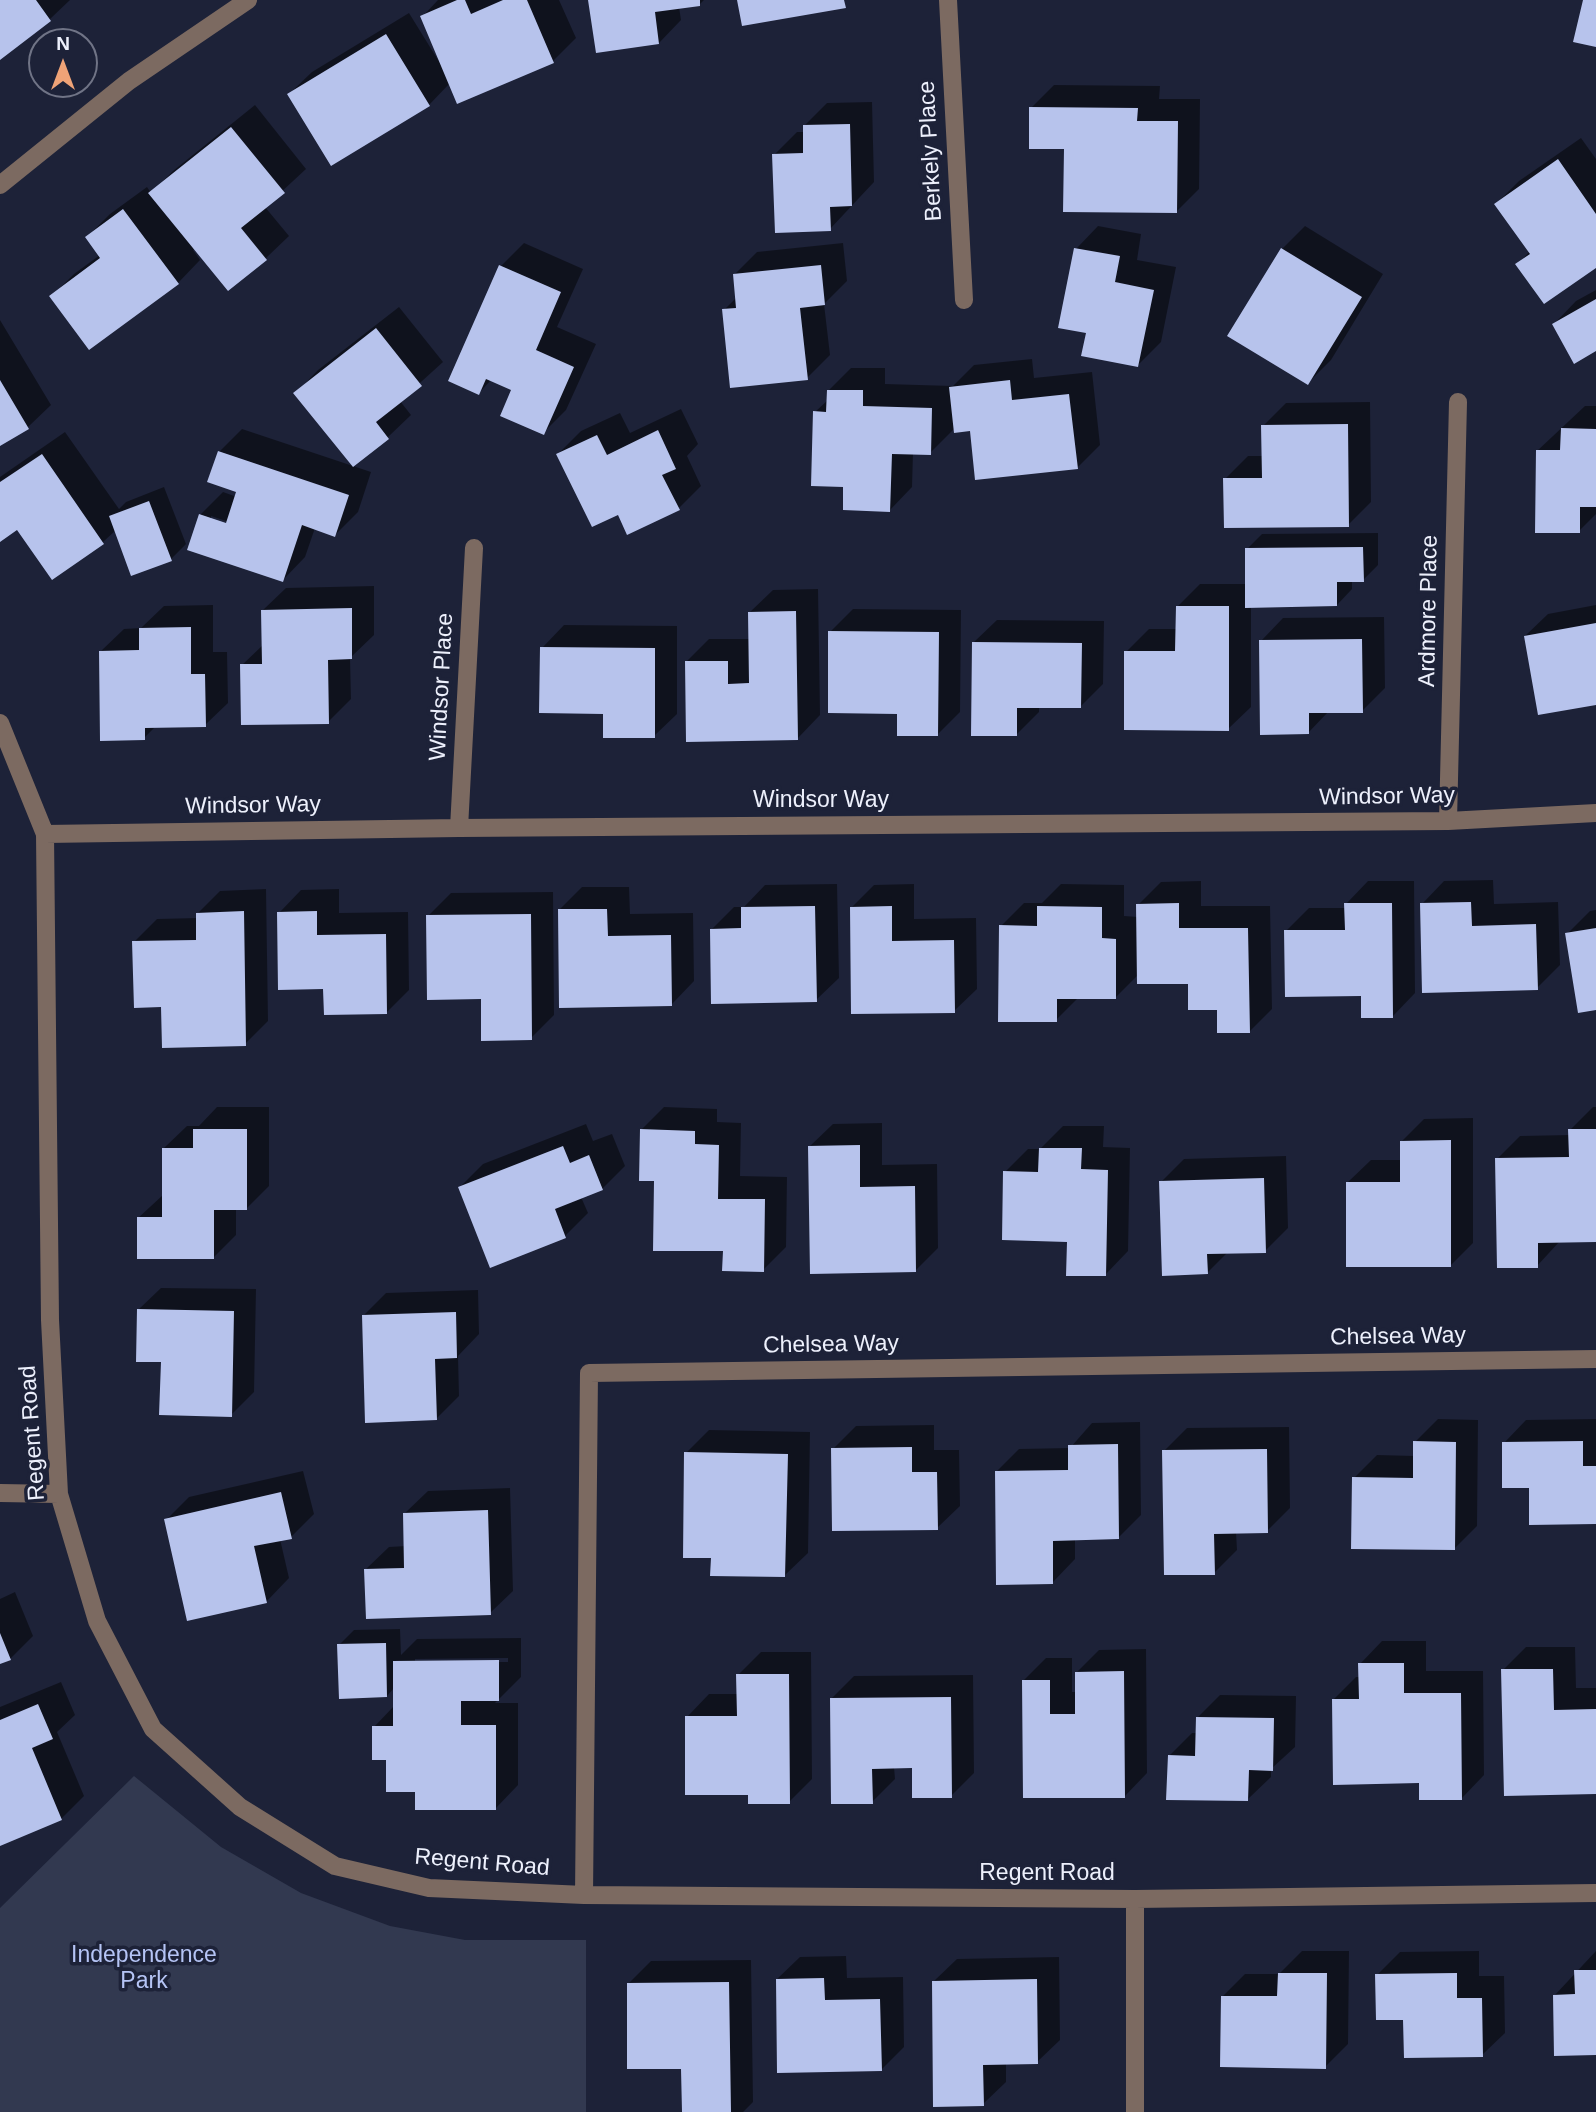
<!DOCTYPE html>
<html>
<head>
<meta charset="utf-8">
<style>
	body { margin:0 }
	#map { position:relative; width:1596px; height:2112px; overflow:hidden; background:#1d2238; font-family:Helvetica,sans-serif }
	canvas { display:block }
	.north { position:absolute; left:28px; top:28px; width:70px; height:70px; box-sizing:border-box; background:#1d2238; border:2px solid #707486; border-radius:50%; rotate:0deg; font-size:19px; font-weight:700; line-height:28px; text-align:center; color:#edf0fc }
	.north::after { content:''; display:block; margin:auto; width:24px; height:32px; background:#efa377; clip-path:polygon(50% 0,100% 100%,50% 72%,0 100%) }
</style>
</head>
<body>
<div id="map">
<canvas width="1596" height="2112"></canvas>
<div class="north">N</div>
</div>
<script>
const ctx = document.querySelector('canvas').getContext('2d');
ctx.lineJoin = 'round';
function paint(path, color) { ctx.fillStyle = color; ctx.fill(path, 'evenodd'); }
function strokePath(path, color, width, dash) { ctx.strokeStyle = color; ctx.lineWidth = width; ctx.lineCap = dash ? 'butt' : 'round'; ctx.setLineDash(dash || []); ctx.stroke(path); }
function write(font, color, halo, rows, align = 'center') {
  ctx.font = font + ' Helvetica,sans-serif'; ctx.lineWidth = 7; ctx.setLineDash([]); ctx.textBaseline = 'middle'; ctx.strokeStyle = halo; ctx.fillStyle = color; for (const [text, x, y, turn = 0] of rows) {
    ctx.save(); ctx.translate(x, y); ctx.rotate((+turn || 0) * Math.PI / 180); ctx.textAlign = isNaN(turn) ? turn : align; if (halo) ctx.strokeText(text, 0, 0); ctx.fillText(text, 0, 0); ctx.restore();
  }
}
const green = new Path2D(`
	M134,1776L221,1847L301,1893L390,1926L465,1940H586V2112H0V1908Z`);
const shadow = new Path2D(`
	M0,0H70L50,19L0,58Z
	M438,0H559L576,38L553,61L450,83L429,105L289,94L312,72L409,13L438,60L440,59L422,17Z
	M590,0H704L700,4L679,7L681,20L659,43Z
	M1054,85L1160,86L1159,99H1200L1199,189L1176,212L1065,147L1031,108Z
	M872,102L874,182L830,229L774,155L797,132H804V126L827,103Z
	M255,105L306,169L265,207L289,236L266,258L228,289L196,249L193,250L200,260L178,283L52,296L74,274L100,255L87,237L110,214L147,187L151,193L173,171Z
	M1581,138L1596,159V266L1518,264L1530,251L1496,204L1519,181Z
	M1098,226L1141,234L1137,260L1176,267L1161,342L1138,365L1088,332L1076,249Z
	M1305,226L1383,274L1331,360L1308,383L1282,249Z
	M524,243L583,269L557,327L596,344L566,410L543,433L514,389L492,379L479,393L501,266Z
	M843,243L847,281L824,304L830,355L807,378L724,310L737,297L734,275L757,252Z
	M1596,290V349L1554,324L1576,301Z
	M399,307L443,362L400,401L411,415L388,437L353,465L296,393L318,370Z
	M0,320L51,405L28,427L0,444Z
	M1032,359L1034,378L1092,372L1100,445L1077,468L972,429L955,428L930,453H913L912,487L890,510L845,485L815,412L829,399V390L851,368H885V384L953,386L974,365Z
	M1370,402L1371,502L1348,525L1225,479L1248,456H1264L1263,426L1286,403Z
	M1585,406H1596V514L1579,531L1537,451Z
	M681,409L698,444L687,456L701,486L679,508L619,513L558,454L581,431L620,413L630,433Z
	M242,429L371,472L358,512L335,535L315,528L305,557L283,580L200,515L223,492L237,497L238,491L219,452ZM211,516L235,524L234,527L211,520Z
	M65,432L119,509L126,502L164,487L186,544L171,559L116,530L103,542L52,578L18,528L0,540V477Z
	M1378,533V565L1363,580H1352V589L1337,605L1251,606V707L1228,729L1126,652L1149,629H1177L1178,606L1200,584H1247V549L1262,534Z
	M374,586V635L350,658L351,699L328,722L242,665L264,644L263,610L286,588Z
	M818,589L820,715L798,738L687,661L709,639H750V612L773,590Z
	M213,605V652H227L228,703L205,725L156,726L144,738L101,651L124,629L141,628L164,606Z
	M1596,605V703L1525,636L1548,614Z
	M853,609L961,610L960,712L937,735L899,712L830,632Z
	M1384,617L1385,688L1362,711H1329L1308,733L1261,641L1283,618Z
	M997,620L1104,621L1103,684L1081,706H1039V712L1016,735L974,642Z
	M564,625L677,626V714L654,736L605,712L542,648Z
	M1493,880L1494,904L1558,902L1560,965L1537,988L1422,904L1444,881Z
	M1201,881V906H1270L1272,1009L1249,1032L1189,982L1139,974L1115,998L1079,997L1056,1020L1001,926L1024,903H1042L1061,884L1124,885V916L1138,917V905L1161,882Z
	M1368,881H1414L1415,993L1393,1016L1362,994L1286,931L1309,908H1346V904Z
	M837,884L839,978L816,1000L711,930L734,907H744L765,885Z
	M914,884V919L976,918L977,989L954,1011L852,907L874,885Z
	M582,887H629L630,914L693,913L694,981L672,1004L559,910Z
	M266,889L268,1021L245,1044L163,1005L134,942L157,919L198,918V913L220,891Z
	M339,889V913L408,912L409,990L386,1013L325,987L279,913L301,890Z
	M553,892L554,1015L531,1038L482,998L428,916L451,893Z
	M1596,910V1008L1567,934L1590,911Z
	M217,1107H269V1186L246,1209H236V1235L214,1257L138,1218L163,1195L164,1148L187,1126H199Z
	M664,1107L717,1109V1122L741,1123L740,1176L787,1177L786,1247L763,1270L724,1250L641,1130Z
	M1593,1107H1596V1241H1560L1537,1266L1497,1159L1520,1136L1570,1135V1130Z
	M1473,1118V1243L1451,1265L1348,1182L1371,1160H1401V1142L1424,1119Z
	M882,1123V1165L937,1164L938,1248L915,1271L810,1146L833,1124Z
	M586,1124L593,1141L612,1134L625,1166L602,1189L581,1197L588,1213L565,1236L491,1265L460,1187L483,1164Z
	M1063,1126H1104L1103,1147L1130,1148L1128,1251L1106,1274L1069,1240L1005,1172L1028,1149H1040Z
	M1286,1156L1288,1228L1265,1251L1228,1252L1207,1273L1161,1182L1184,1159Z
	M161,1288L256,1289L254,1392L231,1415L162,1360L138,1310Z
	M478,1290L479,1334L458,1356L459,1396L436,1419L364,1315L386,1293Z
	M1438,1419L1478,1420L1477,1526L1454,1549L1354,1478L1377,1455L1415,1456V1442Z
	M1596,1419V1523L1530,1487L1504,1443L1526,1420Z
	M1140,1422L1141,1515L1118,1538H1075V1559L1053,1582L996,1472L1019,1449L1070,1448L1092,1423Z
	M934,1425V1450H959L960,1506L937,1528L833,1449L856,1426Z
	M1289,1427L1290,1508L1267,1531L1236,1532L1237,1550L1214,1573L1164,1451L1187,1428Z
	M709,1430L810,1432L808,1553L785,1575L713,1556L686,1453Z
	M303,1471L314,1514L291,1537L280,1539L289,1578L267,1601L189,1619L166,1520L189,1497Z
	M510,1488L513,1591L490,1613L366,1569L389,1547L406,1546L405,1513L428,1491Z
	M15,1592L33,1636L10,1659L0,1663V1599Z
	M400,1629L401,1655L417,1639L521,1638V1677L495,1703H518V1785L496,1808L417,1790L388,1758L374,1727L394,1706V1688L387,1696L339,1645L354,1630ZM508,1658V1662H415V1659Z
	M1382,1641H1426V1671H1483L1484,1775L1462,1798L1333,1700L1356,1677H1360V1664Z
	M1526,1647H1575L1576,1688H1596V1792L1503,1670Z
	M1146,1649L1147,1773L1125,1796L1024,1797L1023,1681L1046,1658H1072V1692H1077L1076,1673L1099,1650Z
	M761,1652H811L812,1779L789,1802L749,1793L687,1717L709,1694H738V1675Z
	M973,1675L974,1773L951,1796L914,1767H894L895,1779L872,1802L831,1699L854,1676Z
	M61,1682L75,1715L57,1732L84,1796L61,1819L0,1844V1707Z
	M1220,1695L1296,1696L1295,1747L1271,1769V1777L1248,1799L1169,1756L1192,1733H1197V1718Z
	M1302,1951H1349L1348,2044L1325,2067L1223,1996L1245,1974H1279Z
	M1479,1951V1976H1504L1505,2033L1482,2055L1405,2018L1377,1975L1400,1952Z
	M1596,1951V2053L1554,1996Z
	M846,1956L847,1978L903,1977L904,2047L881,2070L777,1979L800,1957Z
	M1059,1957L1060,2040L1037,2062L1006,2063V2082L983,2104L934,1981L957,1959Z
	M751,1960L753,2102L743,2112H683V2067L628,1984L651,1961Z`);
const building = new Path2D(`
	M0,0H36L51,21L0,60Z
	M457,0H465L471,14L503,0H527L554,63L457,104L420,16Z
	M588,0H700V6L655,12L659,44L596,53Z
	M737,0H844L846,8L742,26Z
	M1583,0H1596V47L1573,42Z
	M386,34L430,106L331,166L287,94Z
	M1029,107L1138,108L1137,121H1178L1177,213L1063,212L1064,149H1029Z
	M850,124L852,206L830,207L831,231L775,233L772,154L803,153V125Z
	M231,127L285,193L241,228L267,260L228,291L148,193Z
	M1558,159L1596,214V268L1544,304L1515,264L1530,254L1494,204Z
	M123,209L179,284L89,350L49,296L100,258L85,237Z
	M1074,248L1120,256L1115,282L1154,290L1138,367L1081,356L1086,333L1058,328Z
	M1281,248L1362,297L1308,385L1227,336Z
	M499,265L561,292L536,350L574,367L544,435L500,416L511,390L486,379L479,395L448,381Z
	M821,265L825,305L800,308L808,380L730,388L722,309L736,308L733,274Z
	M1596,299V351L1574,364L1552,324Z
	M376,328L422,386L376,422L389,439L353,467L293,393Z
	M0,380L29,429L0,446Z
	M1010,380L1012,400L1069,394L1078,469L975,480L970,431L954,433L949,387Z
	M827,390H863V406L932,408L931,455L892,454L890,512L843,510V487L811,486L813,411L826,412Z
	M1348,424L1349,527L1224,528L1223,478H1262L1261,425Z
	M1561,428L1596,429V507H1580V533H1535L1536,450H1560Z
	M658,430L676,469L662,475L680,510L627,535L618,515L592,527L556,454L597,435L607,455Z
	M218,451L349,495L335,537L302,525L283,582L187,550L199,514L226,523L236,492L207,482Z
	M42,454L104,544L52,580L17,530L0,542V482Z
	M149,501L172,561L131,576L109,516Z
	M1363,547L1364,582H1337V606L1245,608V548Z
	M1176,606H1229V731L1124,730V651H1175Z
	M352,608V659L328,660L329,724L241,725L240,664H262L261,610Z
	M796,611L798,740L686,742L685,661H728V684L749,683L748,612Z
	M1596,623V705L1538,715L1524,636Z
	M191,627V674H205L206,727L145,728V740L100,741L99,651L139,650V628Z
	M828,631L939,632L938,736H897V714L828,713Z
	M1362,639L1363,713H1309V734L1260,735L1259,640Z
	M972,642L1082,643L1081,708H1017V736H971Z
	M540,647L655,648V738H603V714L539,713Z
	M1471,902L1472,926L1536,924L1538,990L1422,993L1420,903Z
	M1179,903V928H1248L1250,1033H1217V1010H1188V984H1137L1136,904Z
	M1344,903H1392L1393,1018H1361V996L1285,997L1284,930H1345Z
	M815,906L817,1002L711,1004L710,929L741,928V907Z
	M892,906V941L954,940L955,1013L851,1014L850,907Z
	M1037,906L1102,907V938L1116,939V999H1057V1022H998L999,925L1037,926Z
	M558,909H607L608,936L671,935L672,1006L559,1008Z
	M244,911L246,1046L162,1048L161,1007L134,1008L132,941L196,940V913Z
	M317,911V935L386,934L387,1014L324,1015L323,989L278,990L277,912Z
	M531,914L532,1040L481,1041V999L427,1000L426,915Z
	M1596,928V1010L1578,1013L1565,933Z
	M193,1129H247V1210H214V1259H137V1217H162V1148H193Z
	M640,1129L695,1131V1144L719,1145L718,1199H765L764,1272L722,1271L723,1251H653L654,1181H639Z
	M1568,1129H1596V1242L1538,1243V1268H1497L1495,1158L1569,1157Z
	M1451,1140V1267H1346V1182H1400V1141Z
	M860,1145V1187L915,1186L916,1272L810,1274L808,1146Z
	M563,1146L570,1163L589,1155L603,1190L555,1209L566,1238L490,1268L458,1187Z
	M1039,1148H1082L1081,1169L1108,1170L1106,1276H1066L1067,1242L1002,1240L1003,1171L1038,1172Z
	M1264,1178L1266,1253L1207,1254L1208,1274L1162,1276L1159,1181Z
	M137,1309L234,1311L232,1417L159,1415L161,1362H136Z
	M456,1312L457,1358L435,1359L437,1420L365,1423L362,1315Z
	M1413,1441L1456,1442L1455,1550L1351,1549L1352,1477L1413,1478Z
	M1583,1441V1466H1596V1524L1529,1525V1488H1502V1442Z
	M1118,1444L1119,1539L1053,1541V1584L996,1585L995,1471L1068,1470V1445Z
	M912,1447V1472H937L938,1530L832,1531L831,1448Z
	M1267,1449L1268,1533L1214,1534L1215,1575H1164L1162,1450Z
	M684,1452L788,1454L785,1577L710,1576L711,1558H683Z
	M281,1492L292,1539L254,1546L267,1603L187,1621L164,1519Z
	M488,1510L491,1615L366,1619L364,1569L404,1568L403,1513Z
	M0,1633L11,1660L0,1664Z
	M386,1643L387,1697L339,1699L337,1644Z
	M499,1660V1701H461V1725H496V1810H415V1792H386V1760H372V1726H393V1661Z
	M1358,1663H1404V1693H1461L1462,1800H1419V1783L1333,1785L1332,1699H1359Z
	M1501,1669H1553L1554,1710L1596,1709V1794L1504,1796Z
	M1124,1671L1125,1798H1023L1022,1680H1050V1714H1075V1672Z
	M736,1674H789L790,1804H748V1795H685V1716H737Z
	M951,1697L952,1798H912V1768L872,1769L873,1804H831L830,1698Z
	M38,1704L53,1739L32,1748L62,1820L0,1846V1720Z
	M1196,1717L1274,1718L1273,1771L1249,1770L1248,1801L1166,1800L1168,1755L1195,1756Z
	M1574,1970H1596V2055L1554,2056L1553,1995L1575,1994Z
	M1278,1973H1327L1326,2069L1220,2067L1221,1996H1277Z
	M1457,1973V1998H1482L1483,2057L1404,2058L1403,2020H1376L1375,1974Z
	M824,1978L825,2000L880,1999L882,2071L777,2073L776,1979Z
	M1037,1979L1038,2064L983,2065L984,2106L933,2107L932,1981Z
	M729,1982L731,2112H682L681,2069H627V1983Z`);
const minor = new Path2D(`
	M948,0L964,300
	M0,185L129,81L248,0
	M0,723L45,834L50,1320L59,1494L97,1621L153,1729L240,1807L335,1866L429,1888L584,1895L1135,1899L1596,1893
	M1448,821L1458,402
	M459,828L474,548
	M45,834L459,828L1448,821L1596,813
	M0,1493L59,1494
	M584,1895L589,1373L1596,1359
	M1135,1899V2112`);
const streetNames = [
	["Berkely Place",931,151,-93],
	["Ardmore Place",1429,611,-89],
	["Windsor Place",442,687,-87],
	["Windsor Way",1387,797,-1],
	["Windsor Way",821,801],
	["Windsor Way",253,806,-1],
	["Chelsea Way",1398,1337,-1],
	["Chelsea Way",831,1345,-1],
	["Regent Road",33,1433,-94],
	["Regent Road",482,1863,5],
	["Regent Road",1047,1874]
];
const parkNames = [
	["Independence",144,1956],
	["Park",144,1982]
];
paint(green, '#323950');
paint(shadow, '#0007');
paint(building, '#b7c3ec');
strokePath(minor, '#7c6a61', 18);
write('23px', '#edf0fc', '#1d2238', streetNames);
write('23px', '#b5c4f5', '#1d2238', parkNames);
</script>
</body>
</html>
